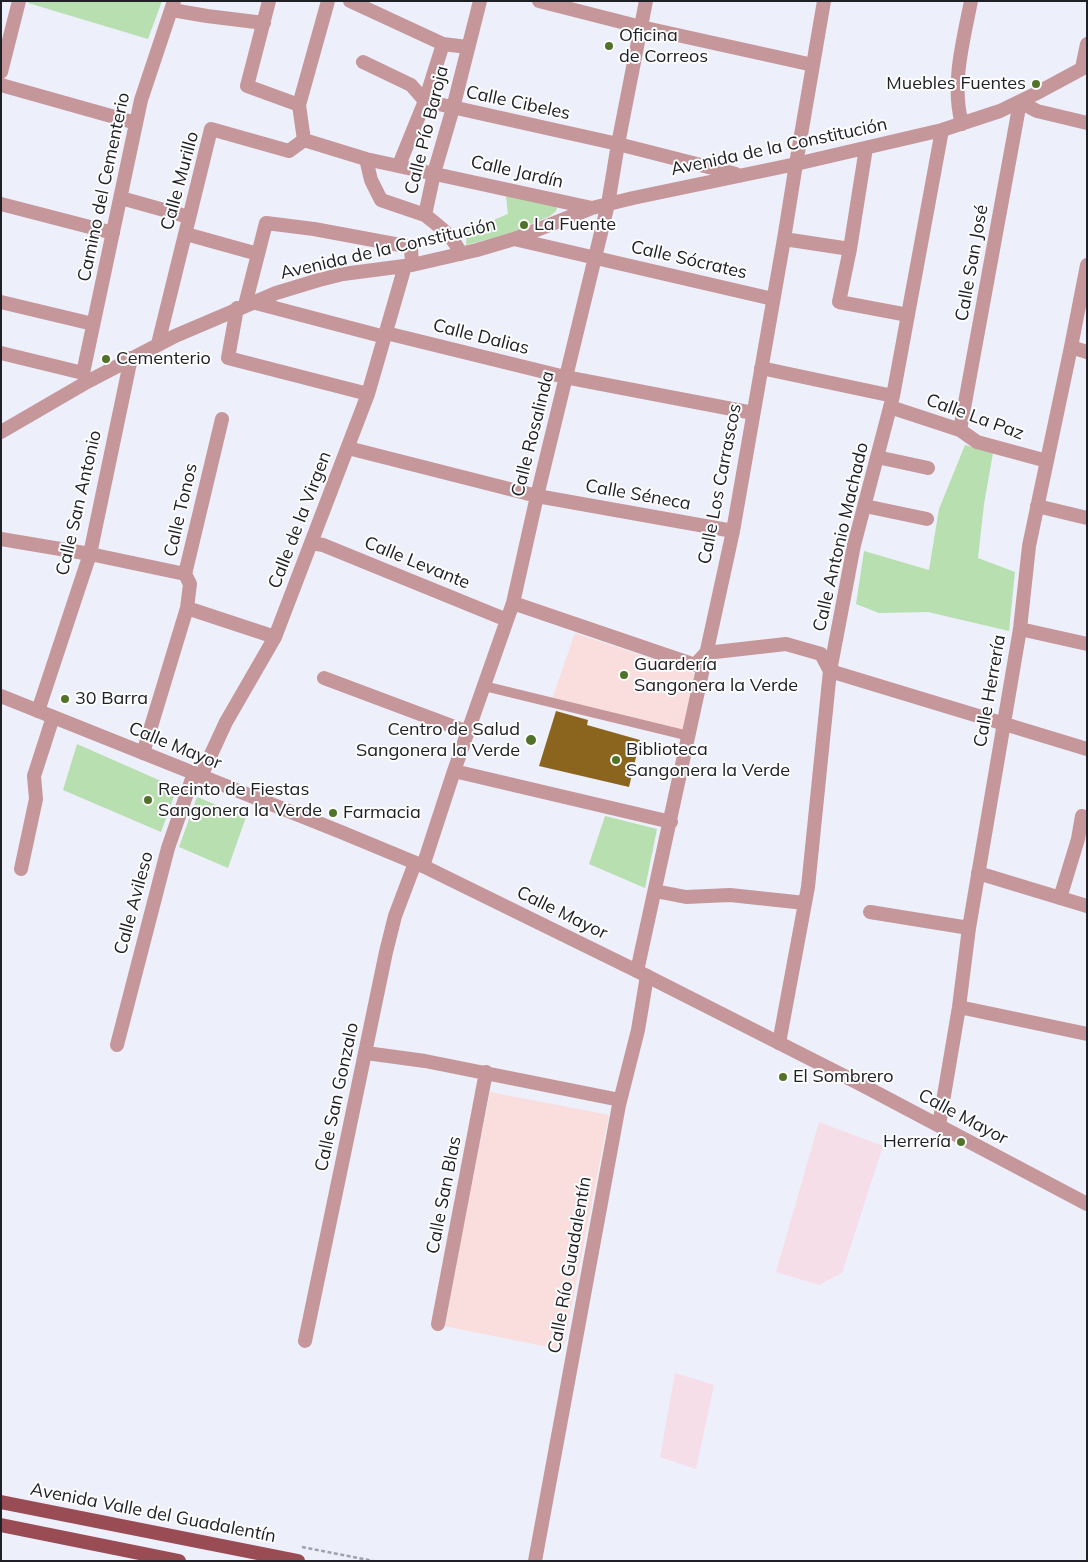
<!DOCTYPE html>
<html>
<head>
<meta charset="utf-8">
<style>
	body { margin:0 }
	#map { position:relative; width:1088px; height:1562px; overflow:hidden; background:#edeffb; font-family:Mulish,sans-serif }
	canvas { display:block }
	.frame { position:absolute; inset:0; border:2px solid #202126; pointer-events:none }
</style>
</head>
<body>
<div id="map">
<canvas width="1088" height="1562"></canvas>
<div class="frame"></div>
</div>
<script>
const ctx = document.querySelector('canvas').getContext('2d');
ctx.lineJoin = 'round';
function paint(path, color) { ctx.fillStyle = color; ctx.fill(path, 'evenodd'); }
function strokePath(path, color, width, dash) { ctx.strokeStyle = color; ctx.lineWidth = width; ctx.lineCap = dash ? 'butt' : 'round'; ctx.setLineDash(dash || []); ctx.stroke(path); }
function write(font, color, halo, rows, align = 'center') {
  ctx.font = font + ' Mulish,sans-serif'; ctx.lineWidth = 4; ctx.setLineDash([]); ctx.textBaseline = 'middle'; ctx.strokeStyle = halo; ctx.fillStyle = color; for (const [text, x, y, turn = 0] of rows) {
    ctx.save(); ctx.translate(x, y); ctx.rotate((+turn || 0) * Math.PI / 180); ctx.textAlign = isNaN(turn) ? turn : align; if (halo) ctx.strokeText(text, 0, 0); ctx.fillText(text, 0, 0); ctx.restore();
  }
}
const industrial = new Path2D(`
	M819,1122L883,1146L842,1273L819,1285L776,1272Z
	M675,1373L714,1385L696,1469L660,1457Z`);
const education = new Path2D(`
	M575,633L694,673L689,736L551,702Z
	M490,1092L609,1115L563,1350L444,1326Z`);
const green = new Path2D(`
	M28,1H162L148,39L28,3Z
	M506,196L554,205L557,208L556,211L550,216L508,234L466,245L467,231L508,214Z
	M965,445L993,453L984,504L978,558L1015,572L1009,631L928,612L879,613L856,604L864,551L929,570L939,509Z
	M77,744L177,788L161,832L63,790Z
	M197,797L246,817L228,868L179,847Z
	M605,816L657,829L645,888L589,864Z`);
const building = new Path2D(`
	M556,711L588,720L587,725L640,740L629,787L539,766Z`);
const path = new Path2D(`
	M302,1547L373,1561`);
const pedestrian = new Path2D(`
	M484,686L689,736`);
const minor = new Path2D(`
	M269,1L247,86L299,105
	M350,1L443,44L467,47
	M539,1L641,27L813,65
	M172,10L207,16L264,23
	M363,62L411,85L425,101L618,144L736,174
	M1082,68L1087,44
	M1,72L19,1
	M1,85L136,123
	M962,124C951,84 963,42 971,1
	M304,140L299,105L328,1
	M366,159L371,180L381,200L425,215
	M399,165L425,101L443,44
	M121,198L189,217
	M1,204L113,233
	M186,234L258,254
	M514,239L773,299
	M784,239L850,249L866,148
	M850,249L839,302L908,315
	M461,254C452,235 441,228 425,215L434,173L453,108L480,1
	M1,302L93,324
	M252,302L385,337
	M245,305L266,223L314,229L411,247L412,265
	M237,308L228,358L368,394
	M386,333L565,377L753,413
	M158,344L211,129L289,151L304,140L366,159L592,208
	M1071,347L1087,352
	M1,353L83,373
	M761,368L893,396
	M87,382L83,373L141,100L174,1
	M890,407L960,430L977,442L1047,461
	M960,430L1020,102L1037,111L1087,123
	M1,432L87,382L175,336L276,293L319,280L343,274L412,265L477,250L514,239L592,208L633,198L796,164L942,130L1000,111L1035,94L1087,66
	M348,448L537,496L733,531
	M877,457L928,468
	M865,506L927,519
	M1037,506L1087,518
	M1,539L90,554L185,574
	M312,543L323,545L507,620
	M513,603L695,665L706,653L786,644L821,654L830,671L1087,749
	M187,608L275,637
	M1020,629L1087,644
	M324,678L468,732
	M38,711L90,554L131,358
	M143,753L187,608L190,584L185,574L222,419
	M454,771L671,822
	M201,776L226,722L275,637L368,394L405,266
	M423,866L454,771L513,603L537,496L608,204L618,144L646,1
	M21,869L36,799L34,776L53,717
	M978,873L1087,906
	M655,891L686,897L730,895L805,903
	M1060,898L1078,839L1082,816
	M870,912L969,928
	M637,971L733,531L784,239L796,164L824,1
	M959,1007L1087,1034
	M779,1043L808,887L830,671L854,545L893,396L942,130
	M117,1045L168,848L194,773
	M366,1053L425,1061L620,1100
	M939,1125L959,1007L969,928L1020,629L1029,546L1071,347L1087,265
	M438,1324L486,1072
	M305,1341L386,952L395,916L415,863
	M535,1561L619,1105L638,1030L647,976`);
const tertiary = new Path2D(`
	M1,696L341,832L423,866L637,971L862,1085L1087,1204`);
const primary = new Path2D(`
	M1,1502L298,1561
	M1,1525L179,1561`);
const markers = [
	[609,46,5,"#507229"],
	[1036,84,5,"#507229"],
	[524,225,5,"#507229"],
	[106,359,5,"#507229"],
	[624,675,5,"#507229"],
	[65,699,5,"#507229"],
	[531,740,6,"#507229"],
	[616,760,5,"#507229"],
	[148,800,5,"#507229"],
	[333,813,5,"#507229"],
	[783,1077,5,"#507229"],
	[961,1142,5,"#507229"]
];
const poiNames = [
	["Oficina",619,36],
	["de Correos",619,57],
	["Muebles Fuentes",1026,84,"right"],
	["La Fuente",534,225],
	["Cementerio",116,359],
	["Guardería",634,665],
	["Sangonera la Verde",634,686],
	["30 Barra",75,699],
	["Centro de Salud",520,730,"right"],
	["Sangonera la Verde",520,751,"right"],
	["Biblioteca",626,750],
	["Sangonera la Verde",626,771],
	["Recinto de Fiestas",158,790],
	["Sangonera la Verde",158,811],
	["Farmacia",343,813],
	["El Sombrero",793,1077],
	["Herrería",951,1142,"right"]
];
const streetNames = [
	["Calle Cibeles",518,103,12],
	["Calle Pío Baroja",427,130,-76],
	["Avenida de la Constitución",779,147,-12],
	["Calle Jardín",517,172,13],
	["Calle Murillo",180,181,-75],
	["Camino del Cementerio",104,187,-78],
	["Avenida de la Constitución",388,249,-13],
	["Calle Sócrates",689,260,13],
	["Calle San José",972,263,-80],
	["Calle Dalias",481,337,14],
	["Calle La Paz",975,417,20],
	["Calle Rosalinda",533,434,-76],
	["Calle Los Carrascos",720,484,-79],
	["Calle Séneca",638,495,10],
	["Calle San Antonio",79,503,-77],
	["Calle Tonos",181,510,-77],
	["Calle de la Virgen",300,520,-69],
	["Calle Antonio Machado",841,537,-77],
	["Calle Levante",417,563,22],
	["Calle Herrería",990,691,-80],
	["Calle Mayor",175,746,22],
	["Calle Avileso",134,903,-75],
	["Calle Mayor",562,913,26],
	["Calle San Gonzalo",337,1097,-78],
	["Calle Mayor",963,1117,28],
	["Calle San Blas",444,1195,-79],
	["Calle Río Guadalentín",570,1265,-80],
	["Avenida Valle del Guadalentín",153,1513,11]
];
paint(industrial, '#f6dee9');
paint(education, '#f9dedd');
paint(green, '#b7dfaf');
paint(building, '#8b651e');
strokePath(path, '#a0a2ab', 2.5, [4, 2.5]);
strokePath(pedestrian, '#c5979b', 10);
strokePath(minor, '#c5979b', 14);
strokePath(tertiary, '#c5979b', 14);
strokePath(primary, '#9a4c55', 14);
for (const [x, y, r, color] of markers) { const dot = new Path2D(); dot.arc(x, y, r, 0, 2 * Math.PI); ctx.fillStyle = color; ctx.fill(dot); strokePath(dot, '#fdfdfd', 2); }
write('18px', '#202126', '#fdfdfd', poiNames, 'left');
write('18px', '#202126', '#fdfdfd', streetNames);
</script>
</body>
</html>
